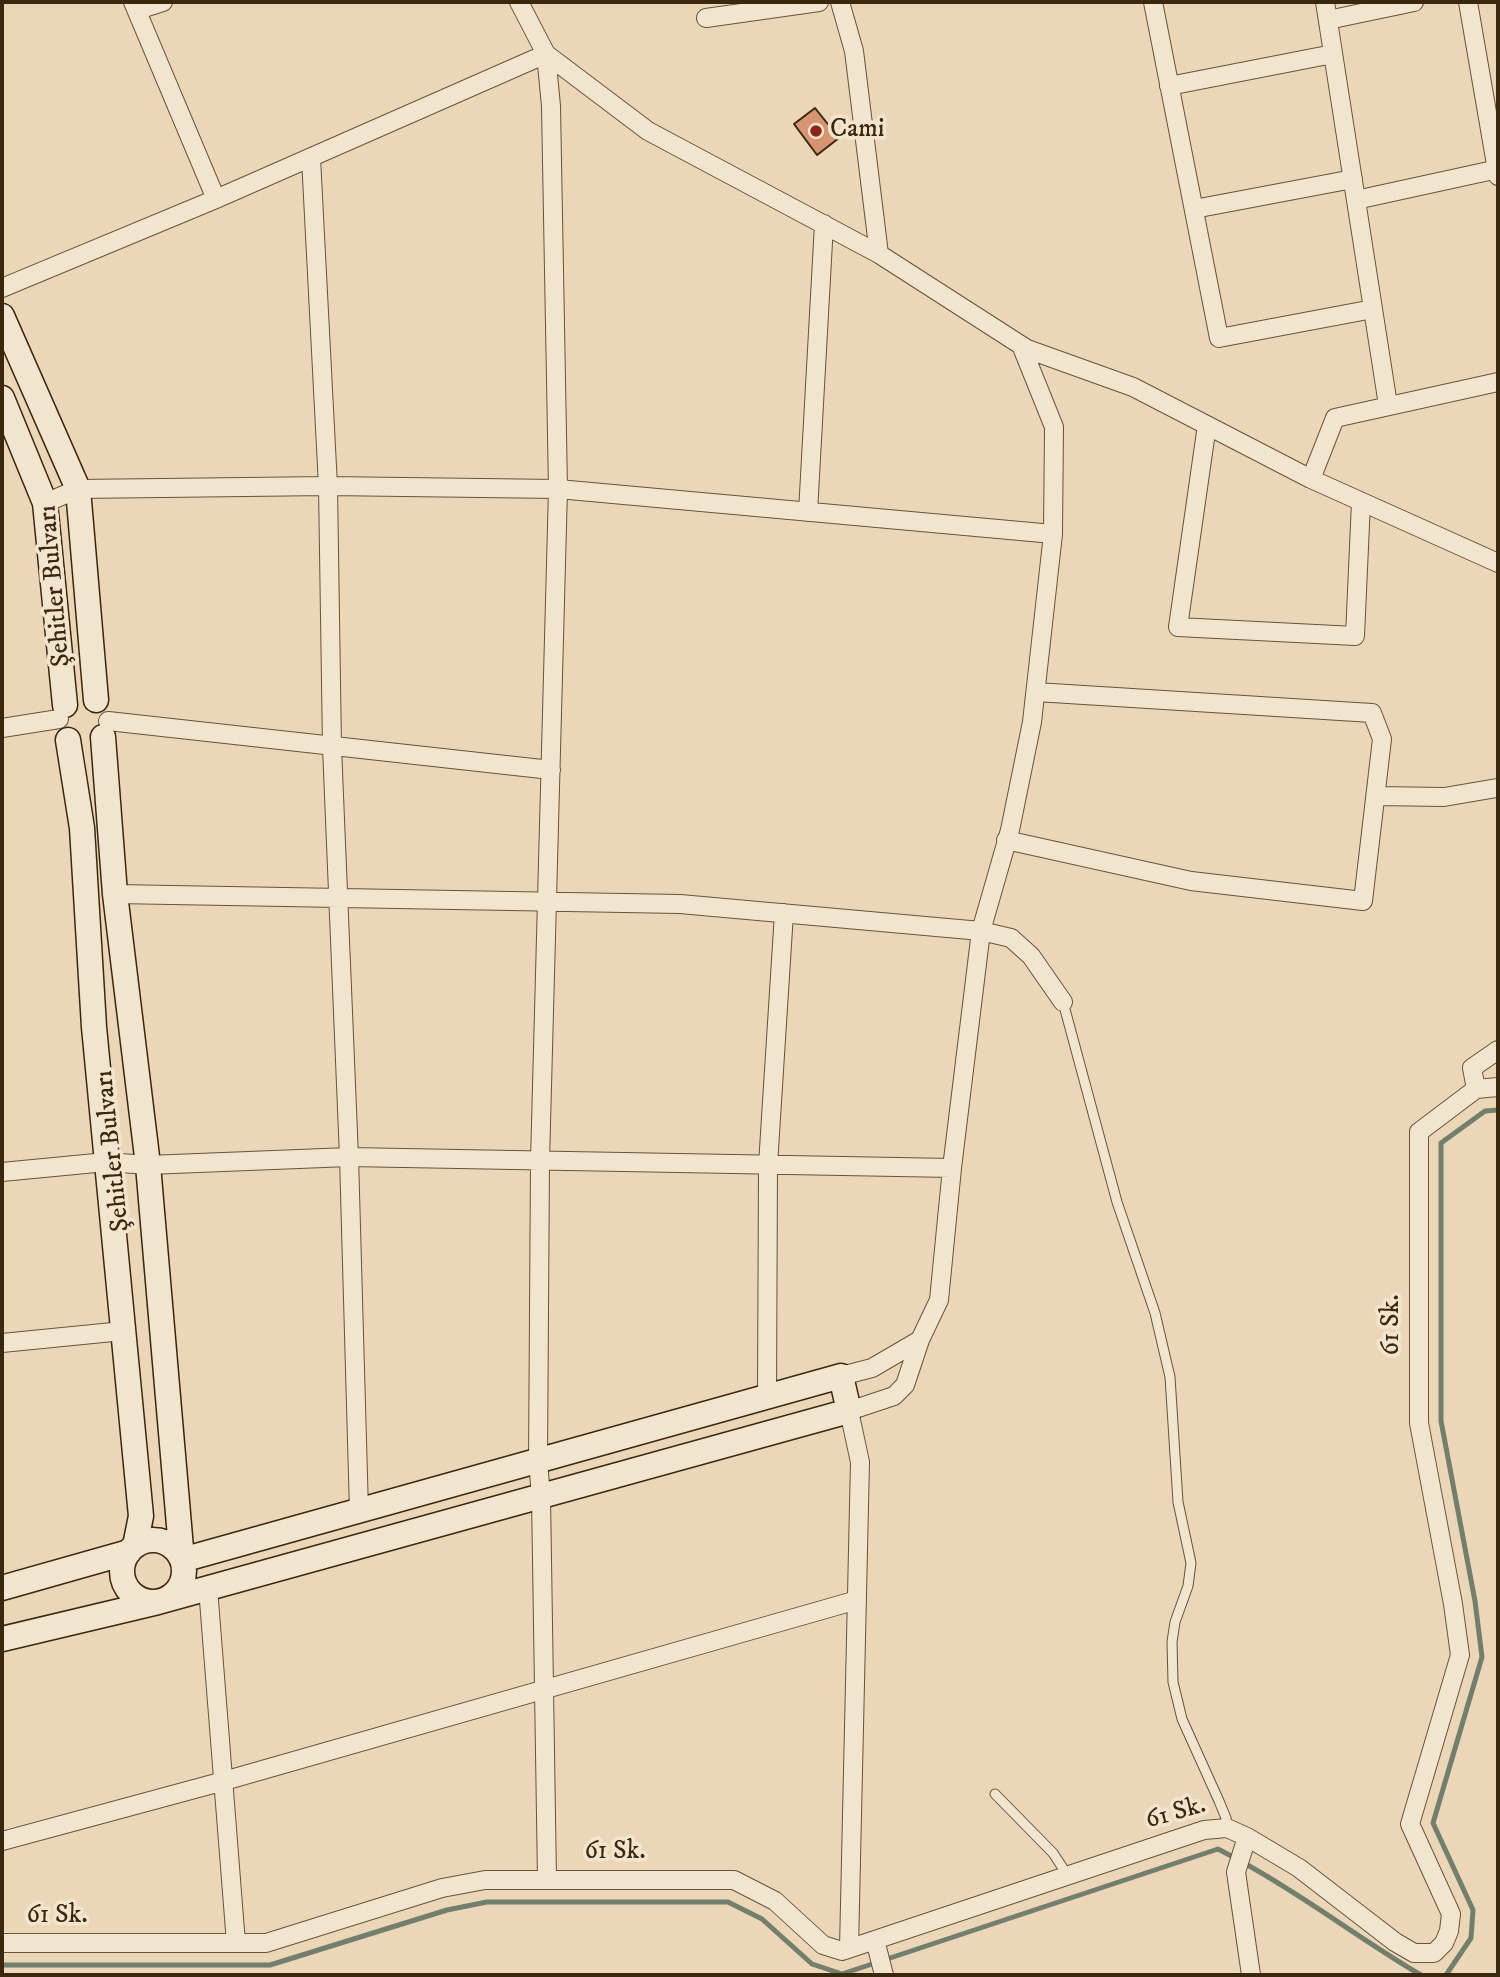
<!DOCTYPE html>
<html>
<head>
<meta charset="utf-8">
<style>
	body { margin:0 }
	#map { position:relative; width:1500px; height:1977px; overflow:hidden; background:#ebd7b7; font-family:"IM FELL DW Pica",serif }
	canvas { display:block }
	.frame { position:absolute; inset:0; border:4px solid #3a270d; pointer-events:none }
</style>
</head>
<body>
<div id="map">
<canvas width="1500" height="1977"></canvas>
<div class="frame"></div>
</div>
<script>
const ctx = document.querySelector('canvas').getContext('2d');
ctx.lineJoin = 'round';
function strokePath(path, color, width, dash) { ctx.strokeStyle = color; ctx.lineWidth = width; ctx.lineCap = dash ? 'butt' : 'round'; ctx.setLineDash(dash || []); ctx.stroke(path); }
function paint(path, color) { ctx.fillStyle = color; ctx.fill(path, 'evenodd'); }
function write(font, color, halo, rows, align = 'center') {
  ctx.font = font + ' "IM FELL DW Pica",serif'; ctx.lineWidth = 7; ctx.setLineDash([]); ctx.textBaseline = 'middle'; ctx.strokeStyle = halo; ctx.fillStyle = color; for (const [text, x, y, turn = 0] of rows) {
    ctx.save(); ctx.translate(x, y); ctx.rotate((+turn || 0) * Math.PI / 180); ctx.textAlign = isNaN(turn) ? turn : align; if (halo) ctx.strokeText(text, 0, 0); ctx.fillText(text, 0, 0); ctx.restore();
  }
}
const stream = new Path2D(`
	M1244,1863C1306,1897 1361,1940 1421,1975
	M2,1965H270L447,1910L487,1902H728L762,1919L812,1964L842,1974L1218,1849L1235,1858
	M1446,1975L1471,1938L1473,1910L1433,1823L1482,1657L1475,1601L1441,1421V1143L1485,1111L1498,1110`);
const building = new Path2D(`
	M815,108L839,138L817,155L794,124Z`);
const service = new Path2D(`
	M1063,1002L1117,1202L1155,1313L1170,1377L1178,1502L1191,1563L1188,1586L1175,1622L1172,1642L1173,1682L1182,1719L1219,1801L1226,1818L1227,1828
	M995,1794L1053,1853L1068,1876`);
const minor = new Path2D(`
	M133,2L216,199
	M519,2L546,54L551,106L558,489L540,1161L538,1461L541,1496L547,1880
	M840,2L854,51L879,254
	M1153,2L1219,338L1373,309
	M1325,2L1388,405
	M1468,2L1498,176
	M138,10L163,2
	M706,18L819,2
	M1328,20L1414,2
	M546,54L648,131L879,254L1027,349L1133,387L1311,479L1498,563
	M1169,86L1333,54
	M311,158L328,486L332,747L349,1157L359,1511
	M1356,200L1498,169
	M1194,209L1353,179
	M2,288L216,199L546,54
	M1207,425L1178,627L1355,636L1361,502
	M1311,479L1335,418L1498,382
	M45,503L78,489L328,486L558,489L1053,534
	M808,512L824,224
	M108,721L551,770
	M2,728L59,719
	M1376,796L1444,797L1497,788
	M1006,840L1191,881L1363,901L1382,739L1372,713L1036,692
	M115,894L680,904L981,931L1011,938L1031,956L1063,1002
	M1476,1089L1472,1068L1498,1050
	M2,1172L106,1162L148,1165L349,1157L952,1168
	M2,1343L123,1331
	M841,1376L872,1368L920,1340
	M767,1397L768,1165L784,913
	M208,1588L236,1943
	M1247,1837L1236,1872L1251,1975
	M2,1841L224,1781L857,1600
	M875,1940L884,1975
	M2,1943H266L442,1888L485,1880H734L775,1901L823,1945L842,1951L1204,1830L1227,1828L1247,1837L1299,1868L1395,1942L1414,1953H1434L1444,1943L1449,1931L1451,1914L1410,1824L1460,1655L1453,1604L1419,1423V1132L1476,1089L1498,1087
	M849,1948L860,1462L849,1411L894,1396L905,1385L920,1340L939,1300L952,1168L981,931L1010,830L1032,722L1053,534L1054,427L1021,345`);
const secondary = new Path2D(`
	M2,316L78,489L96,700
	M2,398L45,503L65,705
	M68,740L82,828L94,1027L141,1516L135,1546
	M122 1571a31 31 0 1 1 62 0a31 31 0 1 1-62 0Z
	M2,1588L129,1552
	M2,1639L158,1602L849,1411L841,1376L182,1560L148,1165L115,894L103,737`);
const markers = [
	[816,131,7,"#8f2418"]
];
const poiNames = [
	["Cami",830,131]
];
const streetNames = [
	["Şehitler Bulvarı",56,586,-95],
	["Şehitler Bulvarı",114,1151,-96],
	["61 Sk.",1393,1325,-90],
	["61 Sk.",1176,1814,-16],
	["61 Sk.",615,1853],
	["61 Sk.",57,1917]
];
strokePath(stream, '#727f6d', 5);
paint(building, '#d79471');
strokePath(building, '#3a270d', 2);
strokePath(service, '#665338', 11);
strokePath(minor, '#665338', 20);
strokePath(secondary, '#3a270d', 27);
strokePath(service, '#f2e5d0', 9);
strokePath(minor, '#f2e5d0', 18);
strokePath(secondary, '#f2e5d0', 24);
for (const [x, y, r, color] of markers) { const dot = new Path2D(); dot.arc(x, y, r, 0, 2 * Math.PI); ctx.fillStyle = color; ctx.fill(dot); strokePath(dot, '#f2e5d0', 2.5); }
write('26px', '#3a270d', '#f2e5d0', poiNames, 'left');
write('26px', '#3a270d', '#f2e5d0', streetNames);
</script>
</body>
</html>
